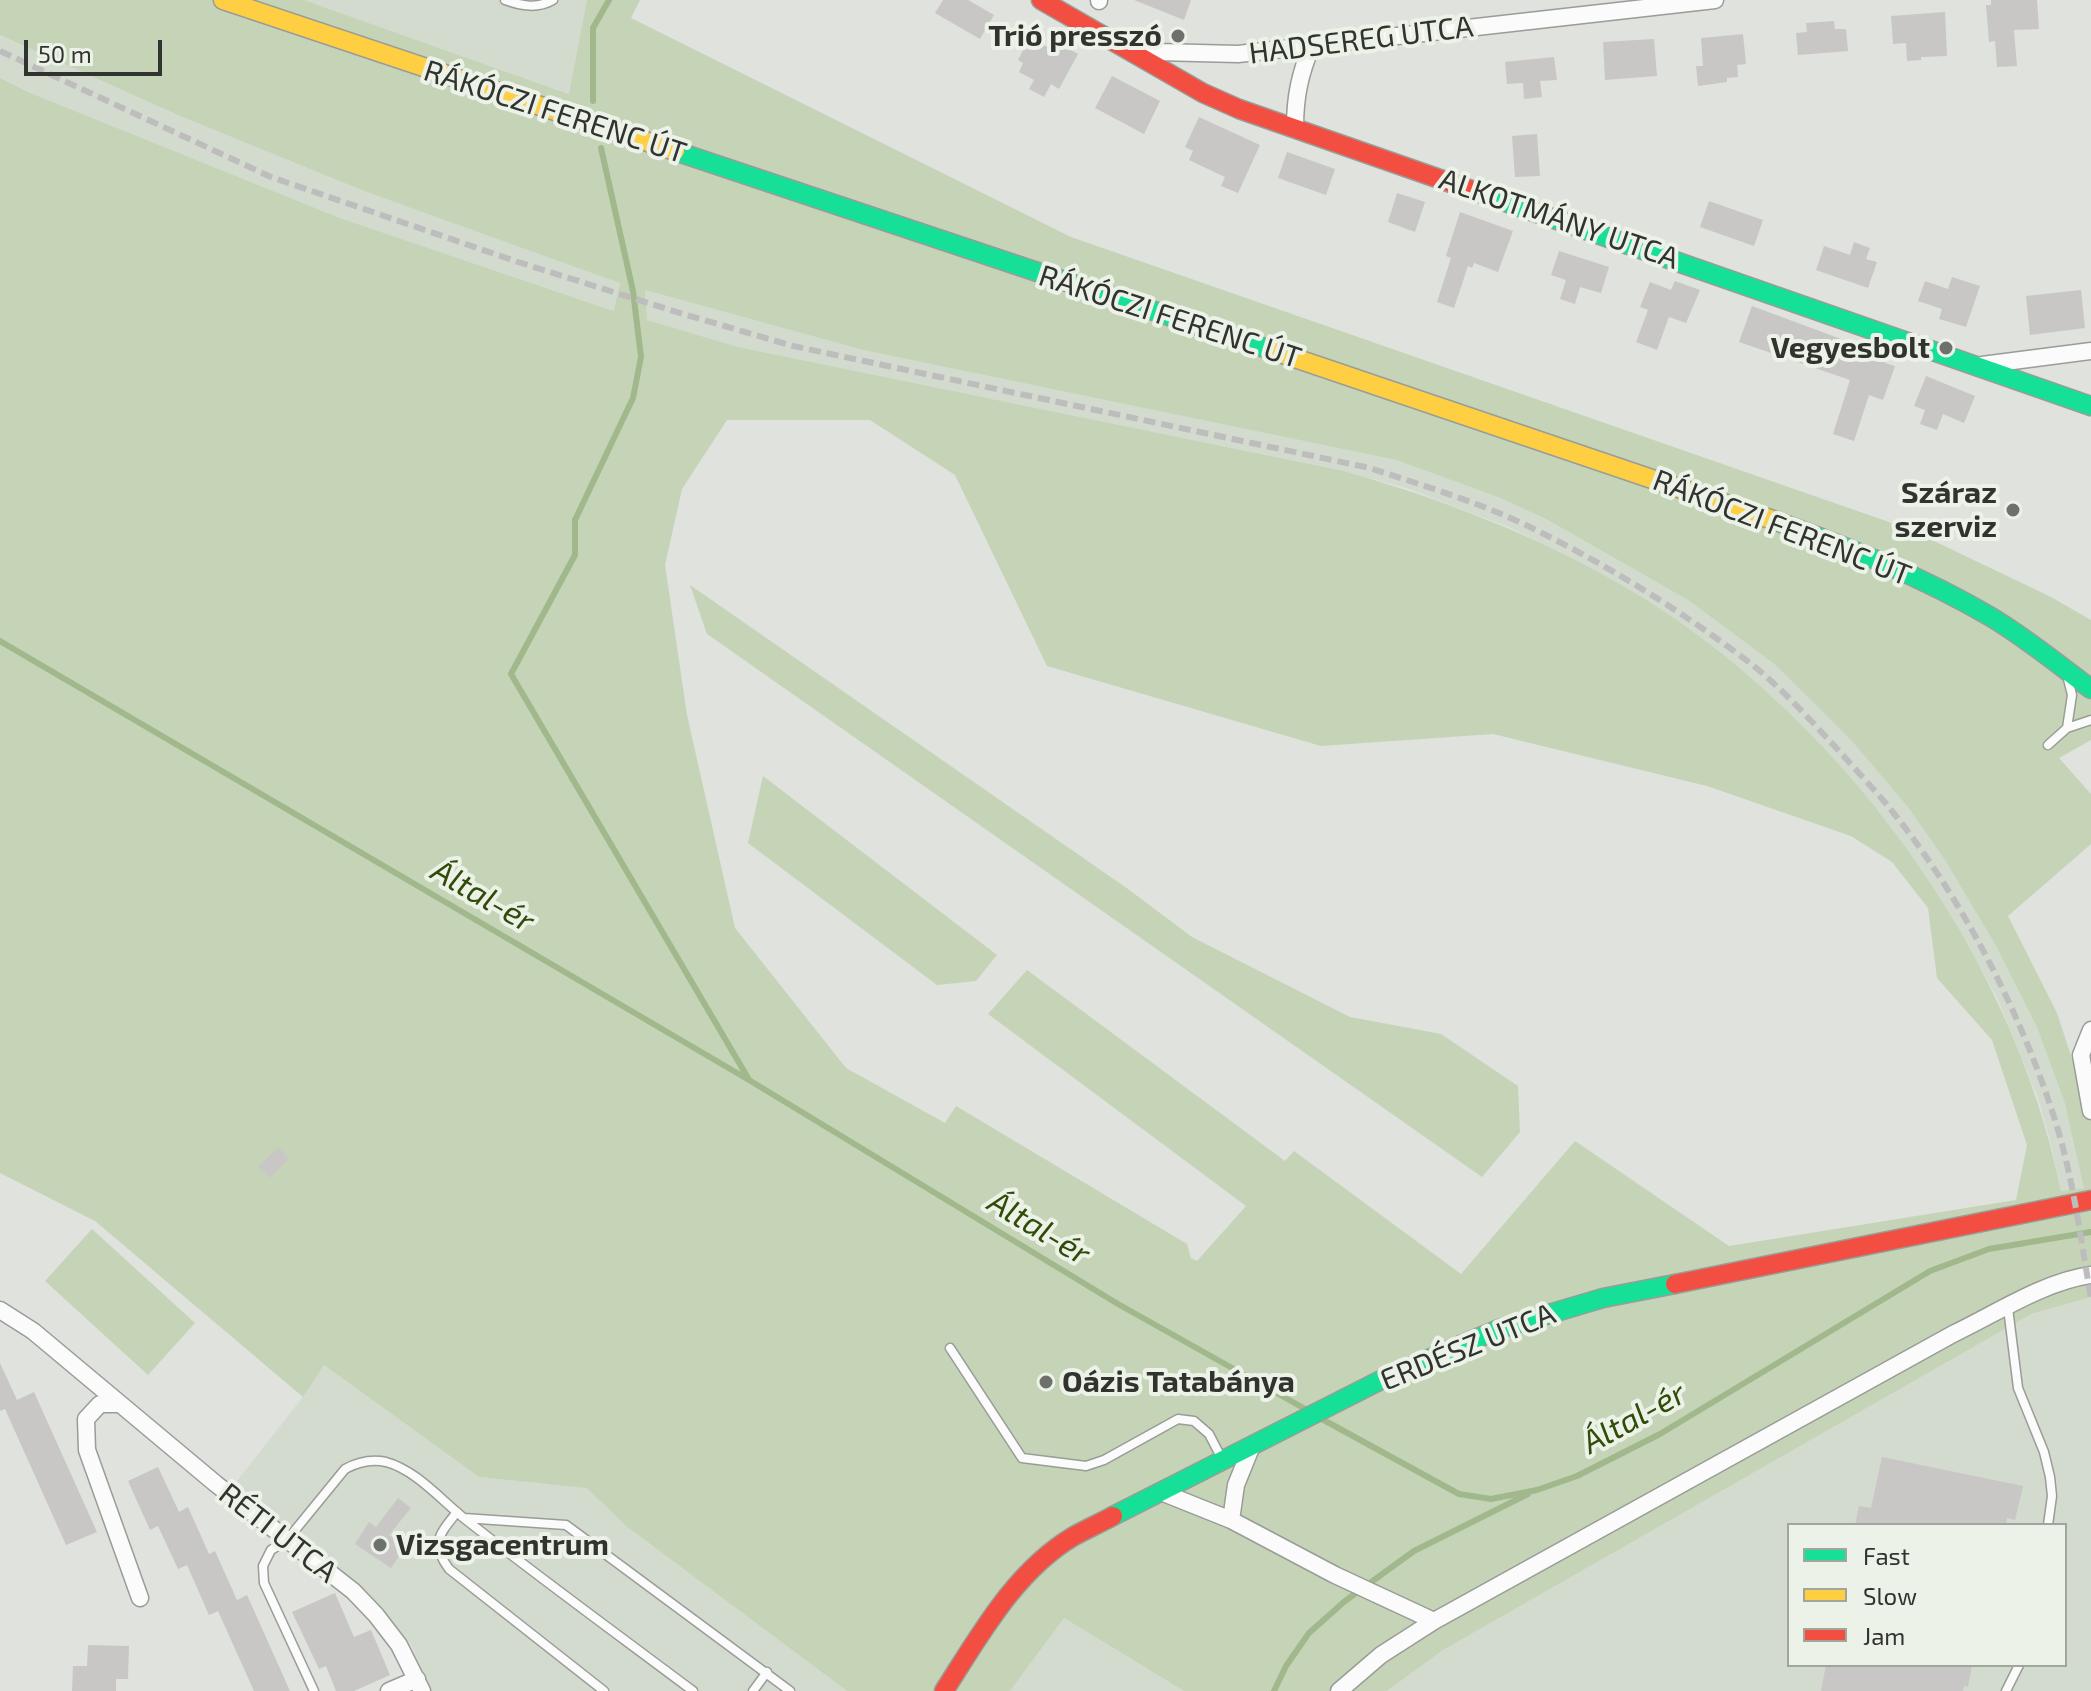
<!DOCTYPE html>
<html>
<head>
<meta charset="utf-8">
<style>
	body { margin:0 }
	#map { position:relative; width:2091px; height:1691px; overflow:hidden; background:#dfe2dd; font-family:"Exo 2",sans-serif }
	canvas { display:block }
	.legend { position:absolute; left:1787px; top:1523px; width:280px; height:144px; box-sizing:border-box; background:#ecf2e7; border:2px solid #a1a69d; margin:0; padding:10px 14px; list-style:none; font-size:24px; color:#30332e }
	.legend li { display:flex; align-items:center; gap:16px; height:40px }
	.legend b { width:40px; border:2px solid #a1a69d }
	.scale { position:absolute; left:24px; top:40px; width:138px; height:36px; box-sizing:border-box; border:4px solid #30332e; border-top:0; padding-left:10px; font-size:24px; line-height:28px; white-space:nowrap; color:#30332e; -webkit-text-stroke:6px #ecf2e7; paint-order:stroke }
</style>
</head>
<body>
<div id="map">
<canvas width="2091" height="1691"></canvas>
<ul class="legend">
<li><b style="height:10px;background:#16e098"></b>Fast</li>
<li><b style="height:10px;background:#ffcf43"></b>Slow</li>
<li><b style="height:10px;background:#f24e42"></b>Jam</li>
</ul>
<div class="scale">50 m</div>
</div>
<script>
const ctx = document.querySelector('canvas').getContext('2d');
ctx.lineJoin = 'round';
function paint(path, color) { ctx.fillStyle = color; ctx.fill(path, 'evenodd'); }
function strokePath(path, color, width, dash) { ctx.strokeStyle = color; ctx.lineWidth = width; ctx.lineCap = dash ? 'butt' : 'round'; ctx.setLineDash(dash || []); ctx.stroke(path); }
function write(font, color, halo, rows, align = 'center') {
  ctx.font = font + ' "Exo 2",sans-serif'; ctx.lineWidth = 8; ctx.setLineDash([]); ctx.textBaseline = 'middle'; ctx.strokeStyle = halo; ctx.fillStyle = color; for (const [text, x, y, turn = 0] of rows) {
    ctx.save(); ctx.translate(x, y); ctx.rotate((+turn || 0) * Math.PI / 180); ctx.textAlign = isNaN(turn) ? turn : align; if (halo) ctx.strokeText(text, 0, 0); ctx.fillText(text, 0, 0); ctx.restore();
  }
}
const built = new Path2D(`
	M304,0H587L570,94Z
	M0,35L180,116L364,191L620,282L615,311L340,218L28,92L0,78Z
	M645,290L863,350L1396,460L1498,497L1546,519L1688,600L1773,663L1811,700L1851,740L1907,806L1945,860L1996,946L2037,1027L2065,1104L2085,1188L2061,1191L2051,1144L2038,1098L1997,997L1926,876L1885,819L1810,734L1774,698L1732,662L1624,587L1511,528L1406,488L1344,471L738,347L647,320Z
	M2091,1297V1691H1387L1443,1650L2031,1314ZM1789,1525H2065V1665H1789Z
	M324,1365L479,1477L587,1487L626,1526L847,1691H431L411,1644L376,1603L233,1486L303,1397Z
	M1064,1618L1184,1691H1010Z`);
const green = new Path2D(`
	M0,0H304L569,94L587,0H640L631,18L1071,237L1909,529L2051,597L2091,620V740L2059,758L2091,794V844L2008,916L2057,1013L2091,1117V1297L2031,1314L1443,1650L1387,1691H1184L1064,1618L1010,1691H847L626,1526L587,1488L479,1477L324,1365L303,1397L95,1221L0,1173V78L28,92L340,218L614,311L620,283L364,191L180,116L0,35ZM645,290L863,350L1396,460L1498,497L1546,519L1688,600L1773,663L1811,700L1851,740L1907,806L1945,860L1996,946L2037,1027L2065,1104L2084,1188L2061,1191C2013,950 1835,709 1623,586C1535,535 1442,499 1344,471L738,347L647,320ZM727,420H870L955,475L1047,666L1321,746L1493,734L1707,786L1851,836L1892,862L1928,908L1937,978L1992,1040L2027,1145L2016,1200L1729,1246L1575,1141L1461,1274L1294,1151L1285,1161L1027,970L988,1014L1246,1206L1197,1261L1191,1258L1187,1244L956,1106L945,1123L846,1068L735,928L687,715L665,565L682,489Z
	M690,585L1128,889L1192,937L1350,1017L1441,1034L1518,1086L1520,1132L1482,1177L707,634Z
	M763,776L997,955L976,981L937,985L748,843Z
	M92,1229L195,1323L148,1375L45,1281Z`);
const stream = new Path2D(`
	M593,101V28L609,0
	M601,148L633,291L641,357L633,398L575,520V555L511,674L748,1078
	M0,641L749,1080L1118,1304L1307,1410
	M1320,1418L1459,1494L1491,1499L1537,1490L1577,1476L1660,1434L1930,1271L1989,1249L2091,1232
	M1274,1691L1286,1666L1309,1633L1345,1601L1414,1551L1528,1494`);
const building = new Path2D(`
	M943,0H968L994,15L980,39L935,13Z
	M1134,0H1191L1184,20Z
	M1991,0H2037L2039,29L2014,30L2017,66L1997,67L1995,41L1989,42L1986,5H1991Z
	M1945,12L1947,56L1921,57V60L1907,61L1906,43L1893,44L1891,16Z
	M1834,21L1835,29H1846L1848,51L1798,55L1796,33L1807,32L1806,23Z
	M1743,34L1746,64L1737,65L1738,77L1727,78V82L1698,86L1696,66H1703L1701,38Z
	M1030,37L1052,50L1056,42L1078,54L1059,89L1051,84L1044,97L1029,89L1034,80L1019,72L1023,63L1018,60Z
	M1654,39L1657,76L1605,80L1603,42Z
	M1554,57L1557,80L1540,81L1542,97L1524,99L1523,83L1507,84L1505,62Z
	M1112,76L1160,101L1144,134L1095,108Z
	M1199,117L1260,145L1238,193L1221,186L1225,177L1189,160L1193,151L1185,147Z
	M1537,134L1540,176L1515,177L1512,136Z
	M1287,152L1335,169L1326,195L1278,178Z
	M1397,193L1425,202L1415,232L1388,222Z
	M1709,201L1763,220L1754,246L1700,227Z
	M1460,212L1513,231L1498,272L1474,263L1472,268L1468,266L1454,308L1437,302L1451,258L1446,256Z
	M1854,242L1870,248L1866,259L1877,262L1868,288L1816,270L1824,246L1850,255Z
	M1559,251L1609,267L1601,293L1580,287L1575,304L1560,299L1566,280L1551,275Z
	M1952,277L1980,286L1966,327L1939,319L1942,309L1918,301L1925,281L1948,289Z
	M1675,281L1700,290L1686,323L1669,317L1657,350L1636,342L1648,310L1640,307L1650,282L1671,290Z
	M2081,290L2085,328L2030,335L2026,296Z
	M1752,306L1887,356L1885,363L1895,366L1883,400L1869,395L1854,441L1833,434L1850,380L1739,342Z
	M1926,376L1975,396L1964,423L1943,414L1937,430L1920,424L1925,410L1914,406Z
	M278,1147L289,1159L270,1178L258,1167Z
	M0,1363L17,1400L34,1392L97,1532L66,1545L5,1409L0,1411Z
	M1882,1457L2023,1486L2015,1520L2007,1518L2006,1525H1855L1859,1506L1871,1508Z
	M158,1467L179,1512L188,1507L209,1554L215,1551L237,1600L247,1595L290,1691H254L218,1611L209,1615L187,1565L178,1569L158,1526L150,1530L128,1481Z
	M398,1498L411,1508L389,1535L406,1546L391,1568L355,1544L369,1522L376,1527Z
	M335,1593L354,1637L371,1630L390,1675L354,1691H336L326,1666L319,1669L292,1612Z
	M88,1645L129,1646L128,1679H116V1691H72L73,1666H87Z
	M1826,1665H1972L1968,1687L1964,1686L1963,1691H1821Z`);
const lane = new Path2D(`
	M505,0C522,6 537,9 553,0
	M2067,728L2072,695L2068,679
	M2048,745L2067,728L2091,720
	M2008,1308L2018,1388L2044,1452L2050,1477L2052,1496L2048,1525
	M950,1348L1022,1458L1086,1466L1104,1460L1178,1419L1194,1421L1209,1434L1222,1459
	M457,1512C439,1535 430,1543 449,1569L604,1691
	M464,1518L566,1525L790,1691
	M314,1691L264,1583L263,1566L271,1550L287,1540L345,1469C358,1462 372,1459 386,1462C416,1470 441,1500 465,1519C540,1578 617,1634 693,1691
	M753,1691L767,1672
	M2006,1691L2019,1665`);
const street = new Path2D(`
	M1099,1V0
	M1133,44L1157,52L1238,54L1715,0
	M1295,127C1295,97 1300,73 1312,45
	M1982,365L2091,351
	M2091,1030L2081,1055L2091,1111
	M0,1310L33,1331L216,1484L353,1591L376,1615L399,1645L422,1691
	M120,1404H100L86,1419L87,1450L140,1598
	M1161,1492L1231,1520L1335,1575L1434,1621
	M1231,1520L1236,1485L1251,1448
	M389,1691L417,1679
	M1339,1691L1381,1655L1434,1621L1953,1334C1997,1313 2043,1282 2091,1275`);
const fast = new Path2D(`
	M675,151L1274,351
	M1477,192L2091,406
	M1776,521C1850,548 1923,577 1991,617C2026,638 2058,664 2091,689
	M1113,1516L1379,1381L1456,1347L1502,1328L1603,1298L1675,1284`);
const slow = new Path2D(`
	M223,0L675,151
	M1274,351L1776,521`);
const jam = new Path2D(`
	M1041,0L1203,93L1239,109L1477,192
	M1675,1284L2091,1200
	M944,1691C980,1635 1015,1571 1074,1536C1087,1529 1100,1523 1113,1516`);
const rail = new Path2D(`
	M0,51L271,177L518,262L680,313L793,346L1370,468C1424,486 1482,503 1534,529C1609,566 1683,612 1750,663C1782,688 1812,722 1840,752C1856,770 1873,788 1888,806C1959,893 2019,1008 2053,1114C2073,1174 2080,1236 2091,1298`);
const markers = [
	[1178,36,8,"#6d706b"],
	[1946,348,8,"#6d706b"],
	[2013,510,8,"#6d706b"],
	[1046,1382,8,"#6d706b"],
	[380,1545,8,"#6d706b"]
];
const poiNames = [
	["Trió presszó",1162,36],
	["Vegyesbolt",1930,348],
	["Száraz",1997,493],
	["szerviz",1997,527],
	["Oázis Tatabánya",1062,1382,"left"],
	["Vizsgacentrum",396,1545,"left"]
];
const streetNames = [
	["HADSEREG UTCA",1361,40,-7],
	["RÁKÓCZI FERENC ÚT",555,112,18],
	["ALKOTMÁNY UTCA",1559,219,19],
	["RÁKÓCZI FERENC ÚT",1170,317,18],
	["RÁKÓCZI FERENC ÚT",1782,528,21],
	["ERDÉSZ UTCA",1468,1347,-22],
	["RÉTI UTCA",278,1533,38]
];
const waterNames = [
	["Által-ér",483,896,30],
	["Által-ér",1039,1228,31],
	["Által-ér",1634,1418,-29]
];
paint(built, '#d3dace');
paint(green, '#c5d4b7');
strokePath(stream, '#a1b88c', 6);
paint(building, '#c8c7c6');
strokePath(lane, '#999c97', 11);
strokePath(street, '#999c97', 19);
strokePath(fast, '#999c97', 21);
strokePath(slow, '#999c97', 21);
strokePath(jam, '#999c97', 21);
strokePath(lane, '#fafbfa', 8);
strokePath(street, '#fafbfa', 16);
strokePath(fast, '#16e098', 18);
strokePath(slow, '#ffcf43', 18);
strokePath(jam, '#f24e42', 18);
strokePath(rail, '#bdbdbd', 6, [12, 6]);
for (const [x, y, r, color] of markers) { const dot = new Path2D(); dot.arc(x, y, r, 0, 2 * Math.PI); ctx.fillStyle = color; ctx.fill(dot); strokePath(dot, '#ecf2e7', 3); }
write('bold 30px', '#30332e', '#ecf2e7', poiNames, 'right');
write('30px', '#30332e', '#ecf2e7', streetNames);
write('italic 32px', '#304c09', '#ecf2e7', waterNames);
</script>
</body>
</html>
